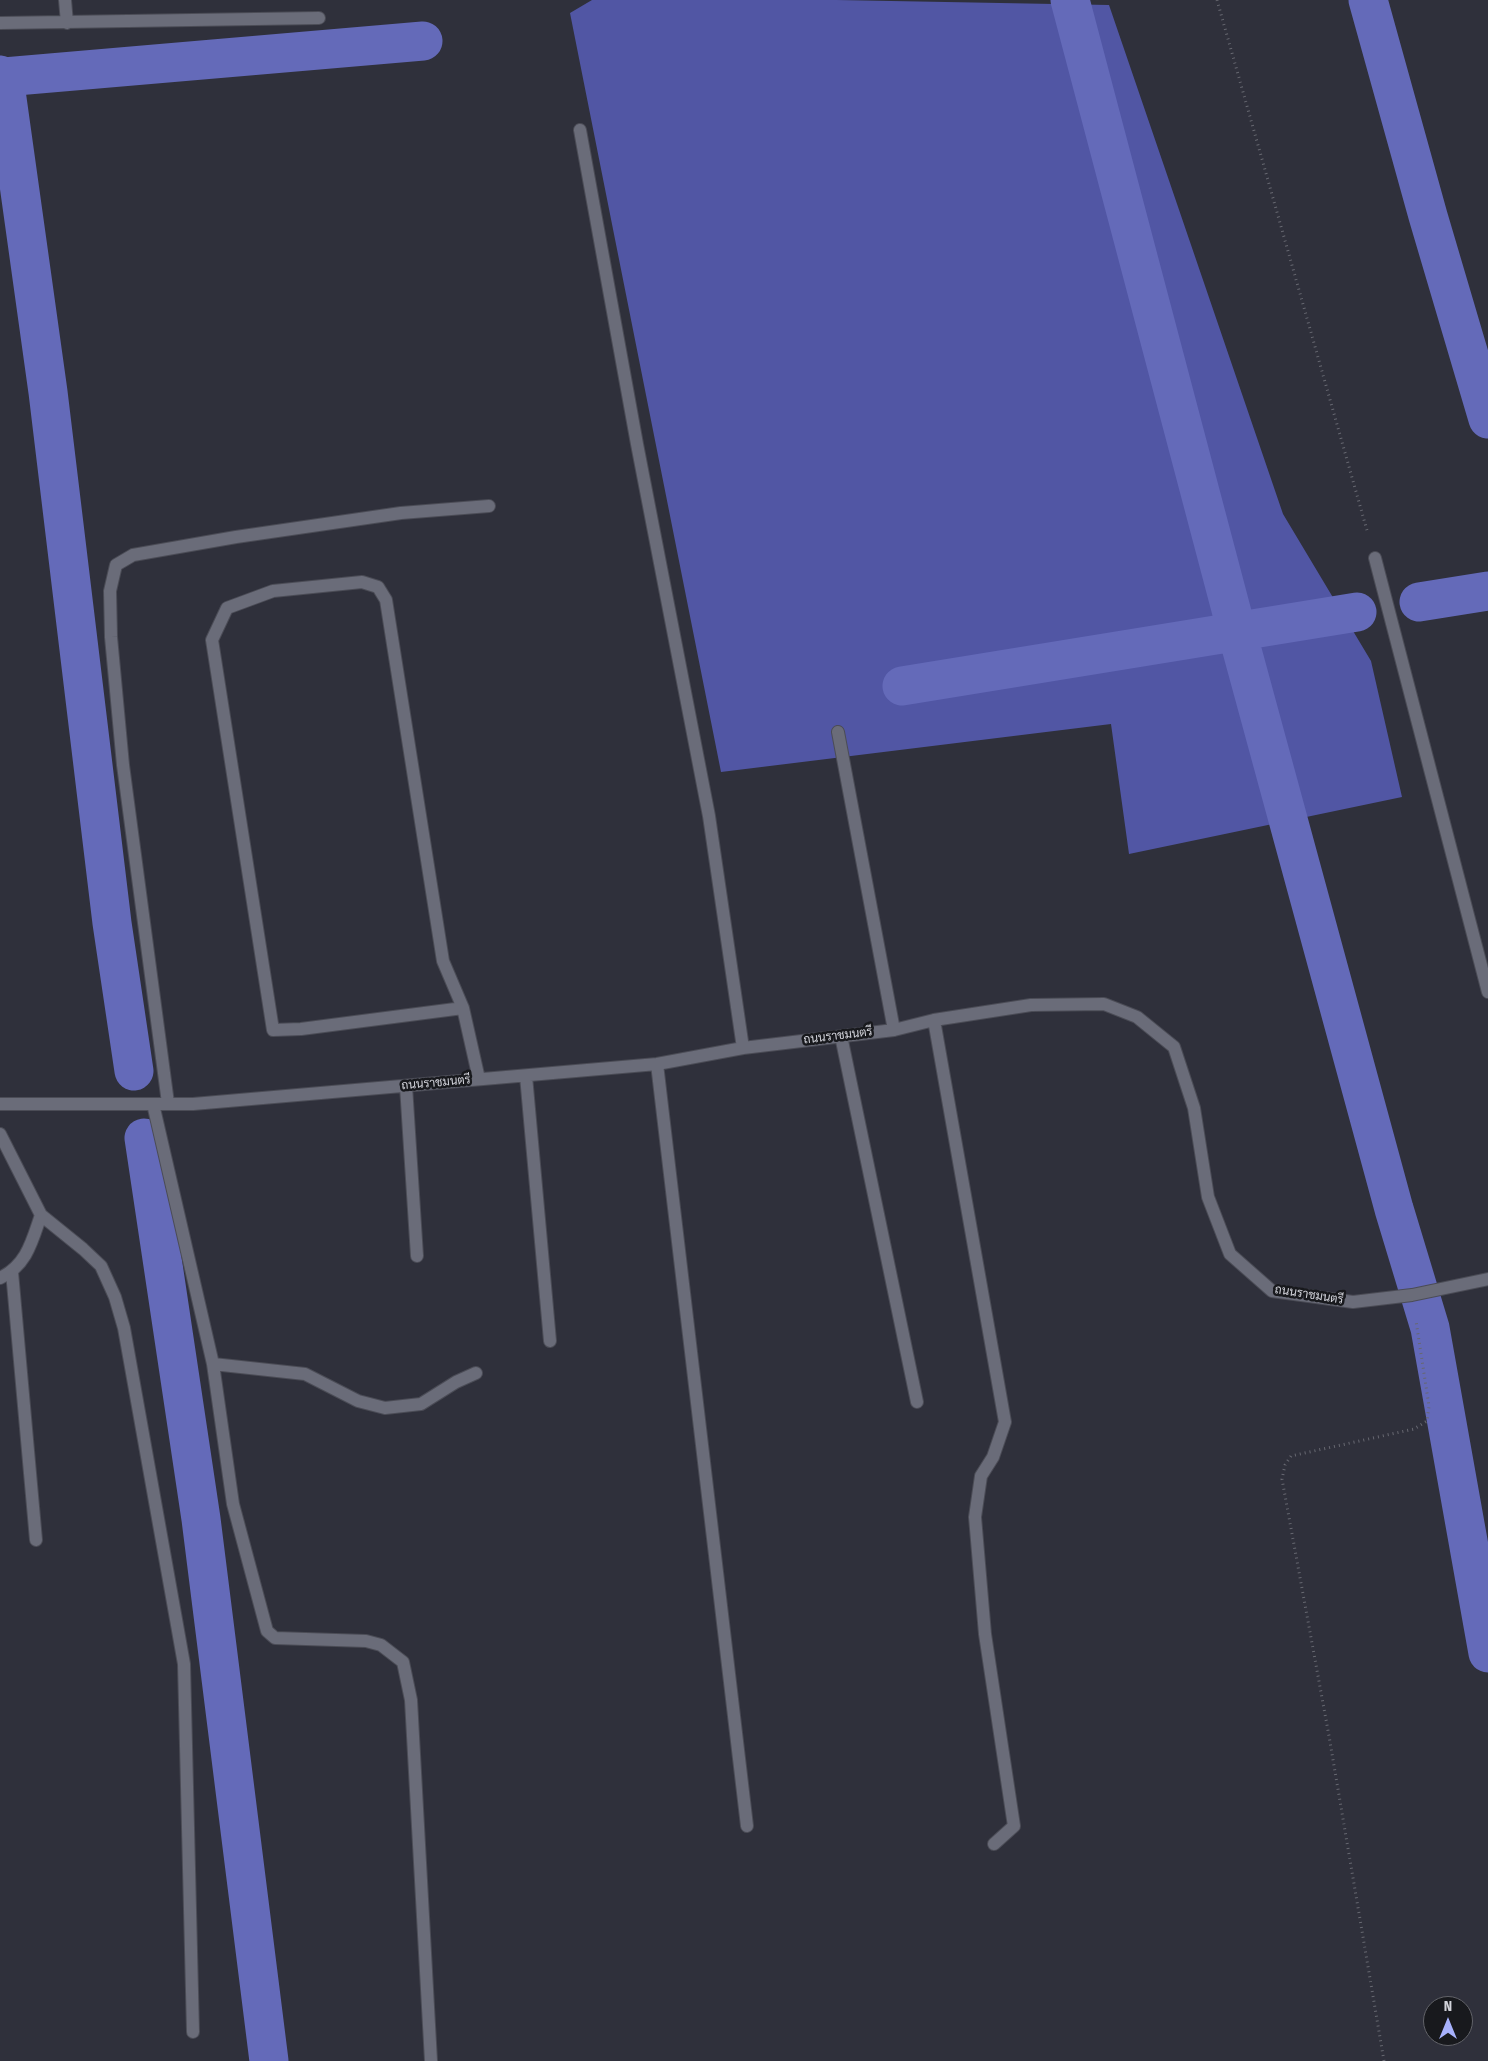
<!DOCTYPE html>
<html>
<head>
<meta charset="utf-8">
<style>
	body { margin:0 }
	#map { position:relative; width:1488px; height:2061px; overflow:hidden; background:#2f303b; font-family:"Fira Sans Condensed",sans-serif }
	canvas { display:block }
	.north { position:absolute; left:1423px; top:1996px; width:50px; height:50px; box-sizing:border-box; background:#18191d; border:1px solid #626369; border-radius:50%; rotate:0deg; font-size:14px; font-weight:700; line-height:20px; text-align:center; color:#d2d3da }
	.north::after { content:''; display:block; margin:auto; width:18px; height:22px; background:#a7b1fc; clip-path:polygon(50% 0,100% 100%,50% 72%,0 100%) }
</style>
</head>
<body>
<div id="map">
<canvas width="1488" height="2061"></canvas>
<div class="north">N</div>
</div>
<script>
const ctx = document.querySelector('canvas').getContext('2d');
ctx.lineJoin = 'round';
function paint(path, color) { ctx.fillStyle = color; ctx.fill(path, 'evenodd'); }
function strokePath(path, color, width, dash) { ctx.strokeStyle = color; ctx.lineWidth = width; ctx.lineCap = dash ? 'butt' : 'round'; ctx.setLineDash(dash || []); ctx.stroke(path); }
function write(font, color, halo, rows, align = 'center') {
  ctx.font = font + ' "Fira Sans Condensed",Sarabun,sans-serif'; ctx.lineWidth = 5; ctx.setLineDash([]); ctx.textBaseline = 'middle'; ctx.strokeStyle = halo; ctx.fillStyle = color; for (const [text, x, y, turn = 0] of rows) {
    ctx.save(); ctx.translate(x, y); ctx.rotate((+turn || 0) * Math.PI / 180); ctx.textAlign = isNaN(turn) ? turn : align; if (halo) ctx.strokeText(text, 0, 0); ctx.fillText(text, 0, 0); ctx.restore();
  }
}
const forest = new Path2D(`
	M592,0H837L1109,5L1283,514L1371,661L1402,797L1129,854L1111,724L721,772L570,13Z`);
const canal = new Path2D(`
	M1070,0L1237,632L1394,1209L1430,1328L1488,1653
	M1368,0L1428,216L1488,419
	M0,75L4,77L48,392L112,923L134,1071
	M4,77L423,41
	M1419,602L1488,591
	M902,686L1357,612
	M144,1138L201,1519L269,2061`);
const path = new Path2D(`
	M1217,0L1368,534
	M1384,2061L1329,1736L1282,1479L1285,1465L1291,1456L1414,1429L1427,1421L1429,1406L1416,1321`);
const minor = new Path2D(`
	M65,0L67,23
	M0,23L319,18
	M580,130L637,444L709,816L743,1048
	M1375,558L1488,992
	M838,732L894,1030
	M463,1008L301,1029L273,1030L212,640L227,608L273,591L362,582L378,587L386,600L443,961L463,1008L479,1079
	M934,1020L1005,1422L993,1457L981,1476L975,1517L985,1634L1014,1826L994,1844
	M841,1036L917,1402
	M657,1064L747,1826
	M526,1076L550,1341
	M406,1086L417,1256
	M168,1103L123,765L111,637L110,591L116,565L133,555L236,537L401,513L489,506
	M0,1104H193L657,1064L743,1048L894,1030L934,1020L1031,1005L1104,1004L1137,1017L1174,1047L1194,1108L1208,1197L1230,1254L1272,1291L1353,1302L1412,1295L1488,1279
	M153,1104L213,1364L233,1504L267,1631L275,1638L366,1641L381,1645L403,1662L411,1700L431,2061
	M0,1134L41,1215L83,1249L101,1266L115,1297L124,1328L184,1664L193,2032
	M12,1272L36,1540
	M0,1278C27,1265 32,1241 41,1215
	M213,1364L305,1374L358,1401L385,1408L421,1404L456,1382L476,1373`);
const streetNames = [
	["ถนนราชมนตรี",838,1036,-7],
	["ถนนราชมนตรี",436,1083,-5],
	["ถนนราชมนตรี",1309,1295,9]
];
paint(forest, '#5156a4');
strokePath(canal, '#646ab9', 39);
strokePath(minor, '#4b4c56', 14);
strokePath(path, '#676871', 3, [1, 4]);
strokePath(minor, '#6a6c79', 12);
write('12px', '#d2d3da', '#18191d', streetNames);
</script>
</body>
</html>
